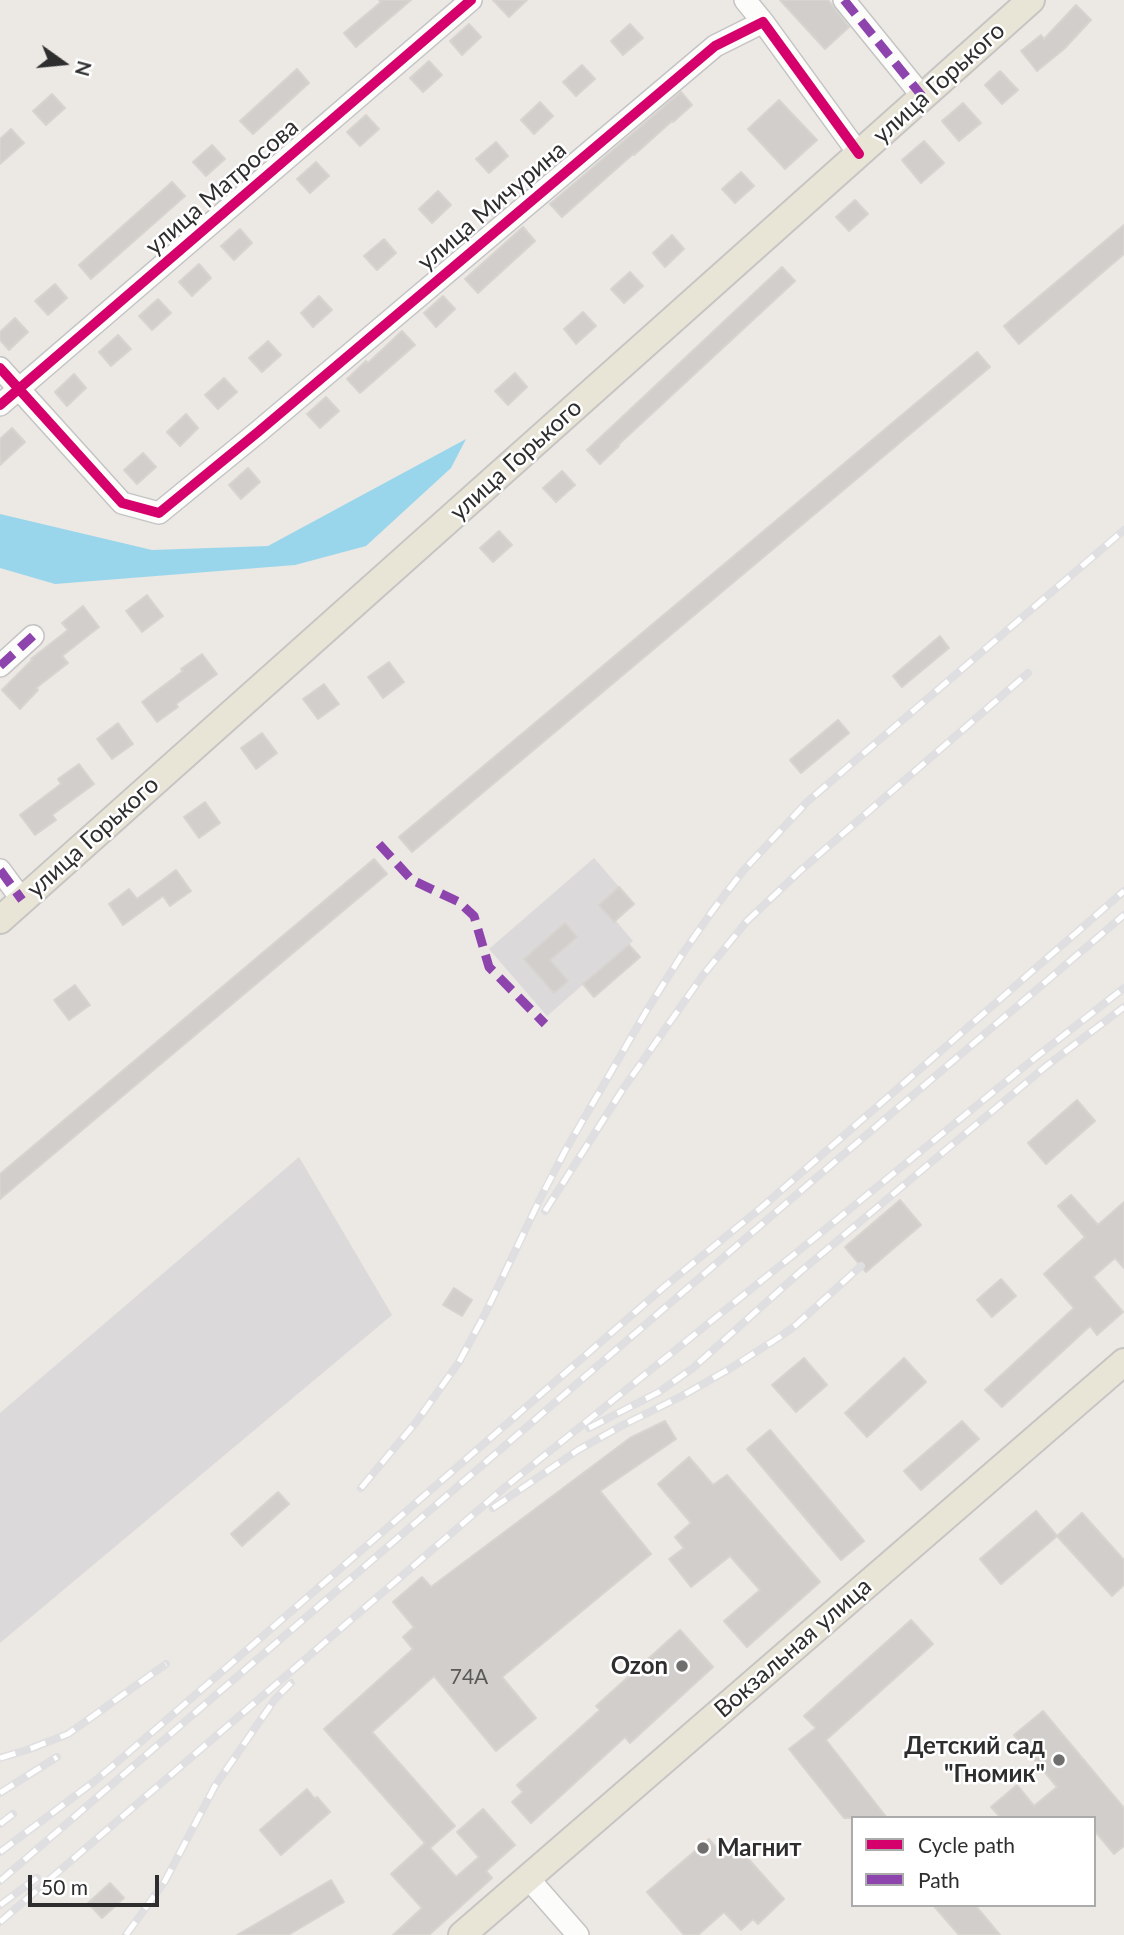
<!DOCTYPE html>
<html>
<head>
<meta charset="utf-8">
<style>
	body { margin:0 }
	#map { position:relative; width:1124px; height:1935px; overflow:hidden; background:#ece8e4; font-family:Lato,sans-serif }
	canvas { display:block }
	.legend { position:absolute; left:851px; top:1816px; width:245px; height:91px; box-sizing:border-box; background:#fff; border:2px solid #ababab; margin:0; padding:9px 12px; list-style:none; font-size:21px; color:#2e2e2e }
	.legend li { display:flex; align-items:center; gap:14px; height:35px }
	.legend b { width:35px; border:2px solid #ababab }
	.north { position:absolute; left:28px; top:28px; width:70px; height:70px; -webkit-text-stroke:5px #fff; paint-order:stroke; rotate:105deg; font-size:19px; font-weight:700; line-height:28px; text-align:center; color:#2e2e2e }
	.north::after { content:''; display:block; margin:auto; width:24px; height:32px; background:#2e2e2e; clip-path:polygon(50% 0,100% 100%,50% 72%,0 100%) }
	.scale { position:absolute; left:28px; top:1875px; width:131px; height:32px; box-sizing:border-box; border:4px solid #2e2e2e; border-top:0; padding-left:9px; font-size:21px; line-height:24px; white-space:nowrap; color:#2e2e2e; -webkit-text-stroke:5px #fff; paint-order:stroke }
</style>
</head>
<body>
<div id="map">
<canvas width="1124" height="1935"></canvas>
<ul class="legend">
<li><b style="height:9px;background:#d6006c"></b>Cycle path</li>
<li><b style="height:9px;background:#8e44ad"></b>Path</li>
</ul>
<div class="north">N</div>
<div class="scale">50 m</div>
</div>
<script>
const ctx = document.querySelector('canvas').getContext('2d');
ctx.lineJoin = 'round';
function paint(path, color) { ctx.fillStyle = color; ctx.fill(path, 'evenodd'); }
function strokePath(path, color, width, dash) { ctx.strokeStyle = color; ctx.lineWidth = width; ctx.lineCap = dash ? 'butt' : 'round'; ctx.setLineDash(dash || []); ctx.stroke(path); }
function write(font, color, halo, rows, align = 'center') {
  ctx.font = font + ' Lato,sans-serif'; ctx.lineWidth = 5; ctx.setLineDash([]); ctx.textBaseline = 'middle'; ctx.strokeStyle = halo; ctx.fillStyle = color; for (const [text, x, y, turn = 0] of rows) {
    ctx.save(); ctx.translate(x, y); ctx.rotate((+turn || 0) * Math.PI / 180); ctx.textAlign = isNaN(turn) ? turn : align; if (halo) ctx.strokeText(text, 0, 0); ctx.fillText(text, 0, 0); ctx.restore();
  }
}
const industrial = new Path2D(`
	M594,858L634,904L616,921L633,941L547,1016L489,949Z
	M299,1157L392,1315L0,1643V1413Z`);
const water = new Path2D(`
	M466,439L451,468L366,546L295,565L55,584L0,568V514L152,550L268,546Z`);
const building = new Path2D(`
	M379,0H411L356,47L344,33L381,2Z
	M493,0H527L509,17Z
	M780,0H828L849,27L825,49Z
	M1076,5L1091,20L1064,49L1037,71L1021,51L1041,35L1044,39Z
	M469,24L481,37L462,55L450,41Z
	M630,24L643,38L623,55L611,41Z
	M429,61L442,75L423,92L410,78Z
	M582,65L595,79L576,96L563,82Z
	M297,69L309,83L253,134L240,121Z
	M1000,71L1018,90L1002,104L985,85Z
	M681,92L692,105L673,122L672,121L634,155L633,154L562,217L550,204Z
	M52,94L65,108L46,125L33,111Z
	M779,100L817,140L785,169L748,129Z
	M540,102L553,116L534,134L521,120Z
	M963,103L981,123L959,141L942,121Z
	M366,115L379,129L360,146L347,132Z
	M11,129L24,143L0,164V139Z
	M924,141L944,163L921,183L902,160Z
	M496,142L508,156L489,173L476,159Z
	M212,145L225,159L206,176L193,162Z
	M316,162L329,176L310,193L297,179Z
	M741,172L754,186L735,203L722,189Z
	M172,182L185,196L91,279L79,265Z
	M438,191L451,205L432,223L419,209Z
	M855,200L868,214L849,231L836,217Z
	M1124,225V254L1019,344L1004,326Z
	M523,227L535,241L478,293L465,279Z
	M240,229L252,243L234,260L221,246Z
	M672,235L684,249L665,267L653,253Z
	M384,239L396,253L377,270L364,256Z
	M199,264L211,278L192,296L179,282Z
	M782,267L795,281L618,445L619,446L600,464L587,450Z
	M630,272L643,286L624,303L611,289Z
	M55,284L67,298L48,315L35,301Z
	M319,296L332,310L313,327L301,313Z
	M443,296L455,309L436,327L424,313Z
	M158,299L171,313L152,330L139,316Z
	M583,312L596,326L576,344L564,329Z
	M15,318L28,332L9,350L0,340V332Z
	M402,331L415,345L360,393L347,379L366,361L368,363Z
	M118,335L131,349L111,366L99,352Z
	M268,341L281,355L262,372L249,358Z
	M977,352L990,367L412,852L399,837Z
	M515,373L527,387L508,405L495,391Z
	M74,374L86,388L67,406L55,392Z
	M224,378L237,392L218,409L205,395Z
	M326,397L339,411L320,428L307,414Z
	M186,414L198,428L180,446L167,432Z
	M12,428L25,442L0,465V439Z
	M143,453L156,467L137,484L124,470Z
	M248,468L260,482L241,499L229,485Z
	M562,471L575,485L556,502L543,488Z
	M499,531L512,545L493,562L480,548Z
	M147,595L163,616L142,632L126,611Z
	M83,606L99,627L62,656L68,663L36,688L38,690L20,709L2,690L32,660L31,659L68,630L62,623Z
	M940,636L949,648L902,687L893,676Z
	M202,654L217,674L176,704L178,707L157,722L142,702L183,671L181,669Z
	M389,662L404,682L383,698L368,677Z
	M324,684L339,704L318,719L303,699Z
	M838,720L849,733L801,773L790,760Z
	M118,723L133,744L112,759L97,739Z
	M262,733L277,753L256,769L241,748Z
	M79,764L94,784L52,815L56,820L35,835L20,815L61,784L58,779Z
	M205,802L220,823L199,838L184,817Z
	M374,859L387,874L0,1199V1174Z
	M176,870L191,891L170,906L163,896L123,925L109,904L129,889L137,899Z
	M619,887L634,904L614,922L599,905Z
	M565,923L577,937L550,960L568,981L554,993L524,959Z
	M629,945L640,957L594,997L583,984Z
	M75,985L90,1005L69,1020L54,1000Z
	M1077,1100L1095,1121L1046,1164L1028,1143Z
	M1071,1195L1098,1225L1124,1202V1268L1115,1258L1093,1277L1123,1312L1097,1335L1090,1326L1002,1407L985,1390L1074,1308L1044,1274L1085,1237L1058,1206Z
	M900,1200L921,1225L866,1272L845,1247Z
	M1001,1279L1016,1296L992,1317L977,1300Z
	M454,1288L472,1300L462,1316L443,1305Z
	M804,1358L827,1385L796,1412L772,1385Z
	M904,1358L926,1382L867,1437L845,1413Z
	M665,1421L676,1439L600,1491L651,1554L502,1677L536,1718L496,1751L434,1676L372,1732L455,1826L430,1848L456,1877L479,1857L457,1832L483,1809L515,1845L486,1871L492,1878L429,1935H393L422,1908L391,1874L425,1843L324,1729L413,1649L403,1637L414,1627L393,1602L422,1577L431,1587L630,1438Z
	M962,1421L979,1439L921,1490L904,1471Z
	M770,1430L864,1541L841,1560L747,1449Z
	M689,1457L713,1485L727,1475L820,1582L747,1647L724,1621L760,1590L730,1556L691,1587L669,1559L684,1548L675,1537L691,1523L658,1484Z
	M278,1492L289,1504L242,1546L231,1534Z
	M1036,1511L1057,1536L1001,1584L980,1559Z
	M1082,1513L1124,1560V1585L1112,1596L1057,1536Z
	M911,1620L933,1644L826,1740L887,1818H844L789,1749L816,1728L804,1716Z
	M680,1630L713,1667L630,1743L625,1737L531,1823L512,1802L523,1792L517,1785L600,1710L596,1706Z
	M1043,1711L1124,1808V1846L1114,1854L1094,1830V1818H1001L991,1807L1017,1785L1034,1806L1057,1787L1014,1735Z
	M307,1789L315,1799L317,1797L330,1812L281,1855L260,1830Z
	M709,1839L724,1857L737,1846L784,1899L758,1924L753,1919L741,1930L724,1912L698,1935H684L647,1892Z
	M331,1880L344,1902L288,1935H237Z
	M110,1883L124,1898L102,1918L88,1903Z
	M933,1905H975L1000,1935H959Z`);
const minor = new Path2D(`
	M745,0L763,22
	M844,0L922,96
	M0,368L122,503L159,513L258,432L715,46L763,22L859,154
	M0,405L471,0
	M0,666L33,636
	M0,870L22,900
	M528,1878L578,1935`);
const major = new Path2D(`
	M0,920L1031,0
	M462,1935L1124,1362`);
const rail = new Path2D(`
	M545,1211L623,1089L703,975L747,921L800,871L1028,673
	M589,1428L659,1392L693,1368L800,1272L1045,1067L1124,1007
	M361,1488L417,1421L459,1362L485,1314L541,1197L565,1151L647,1010L683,953L713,910L743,871L807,802L1124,530
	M493,1508L578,1450L623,1425L682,1396L731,1368L781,1336L796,1325L861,1266
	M0,1758L27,1750L68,1734L166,1664
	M0,1793L57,1757
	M0,1824L13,1814
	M0,1852L95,1781L164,1722L664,1287L762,1207L1124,891
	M0,1881L769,1218L1124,915
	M0,1905L37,1878
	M0,1922L504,1488L812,1240L1036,1057L1124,988
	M126,1935L165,1881L215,1786L275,1699L291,1683`);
const quiet = new Path2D(`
	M844,0L922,96
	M0,666L33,636
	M379,844L412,880L459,902L474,916L489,967L545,1024
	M0,870L22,900`);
const cycleway = new Path2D(`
	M0,368L122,503L159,513L258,432L715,46L763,22L859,154
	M0,405L471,0`);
const markers = [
	[682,1666,7,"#706f6e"],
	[1059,1760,7,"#706f6e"],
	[703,1848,7,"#706f6e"]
];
const numberNames = [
	["74А",469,1677]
];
const streetNames = [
	["улица Горького",939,83,-42],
	["улица Матросова",222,187,-41],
	["улица Мичурина",492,206,-40],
	["улица Горького",516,460,-42],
	["улица Горького",93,837,-42],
	["Вокзальная улица",793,1648,-41]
];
const poiNames = [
	["Ozon",668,1666],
	["Детский сад",1045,1746],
	["\"Гномик\"",1045,1774],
	["Магнит",717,1848,"left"]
];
paint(industrial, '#dcd9db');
paint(water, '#99d6ec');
paint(building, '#d1cecb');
strokePath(building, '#d7d4d0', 2);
strokePath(minor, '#c5c4c5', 24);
strokePath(major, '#c6c5c4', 30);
strokePath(minor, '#fcfcfb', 21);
strokePath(major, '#e8e4d6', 26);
strokePath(rail, '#dfdfe1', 8);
strokePath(rail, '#fff', 5, [16]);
strokePath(quiet, '#8e44ad', 9, [18, 9]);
strokePath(cycleway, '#d6006c', 10);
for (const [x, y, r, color] of markers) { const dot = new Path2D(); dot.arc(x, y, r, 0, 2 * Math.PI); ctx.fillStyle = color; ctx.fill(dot); strokePath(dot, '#fff', 2.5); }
write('21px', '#585857', null, numberNames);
write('24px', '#2e2e2e', '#fff', streetNames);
write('bold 24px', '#2e2e2e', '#fff', poiNames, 'right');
</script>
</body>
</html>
